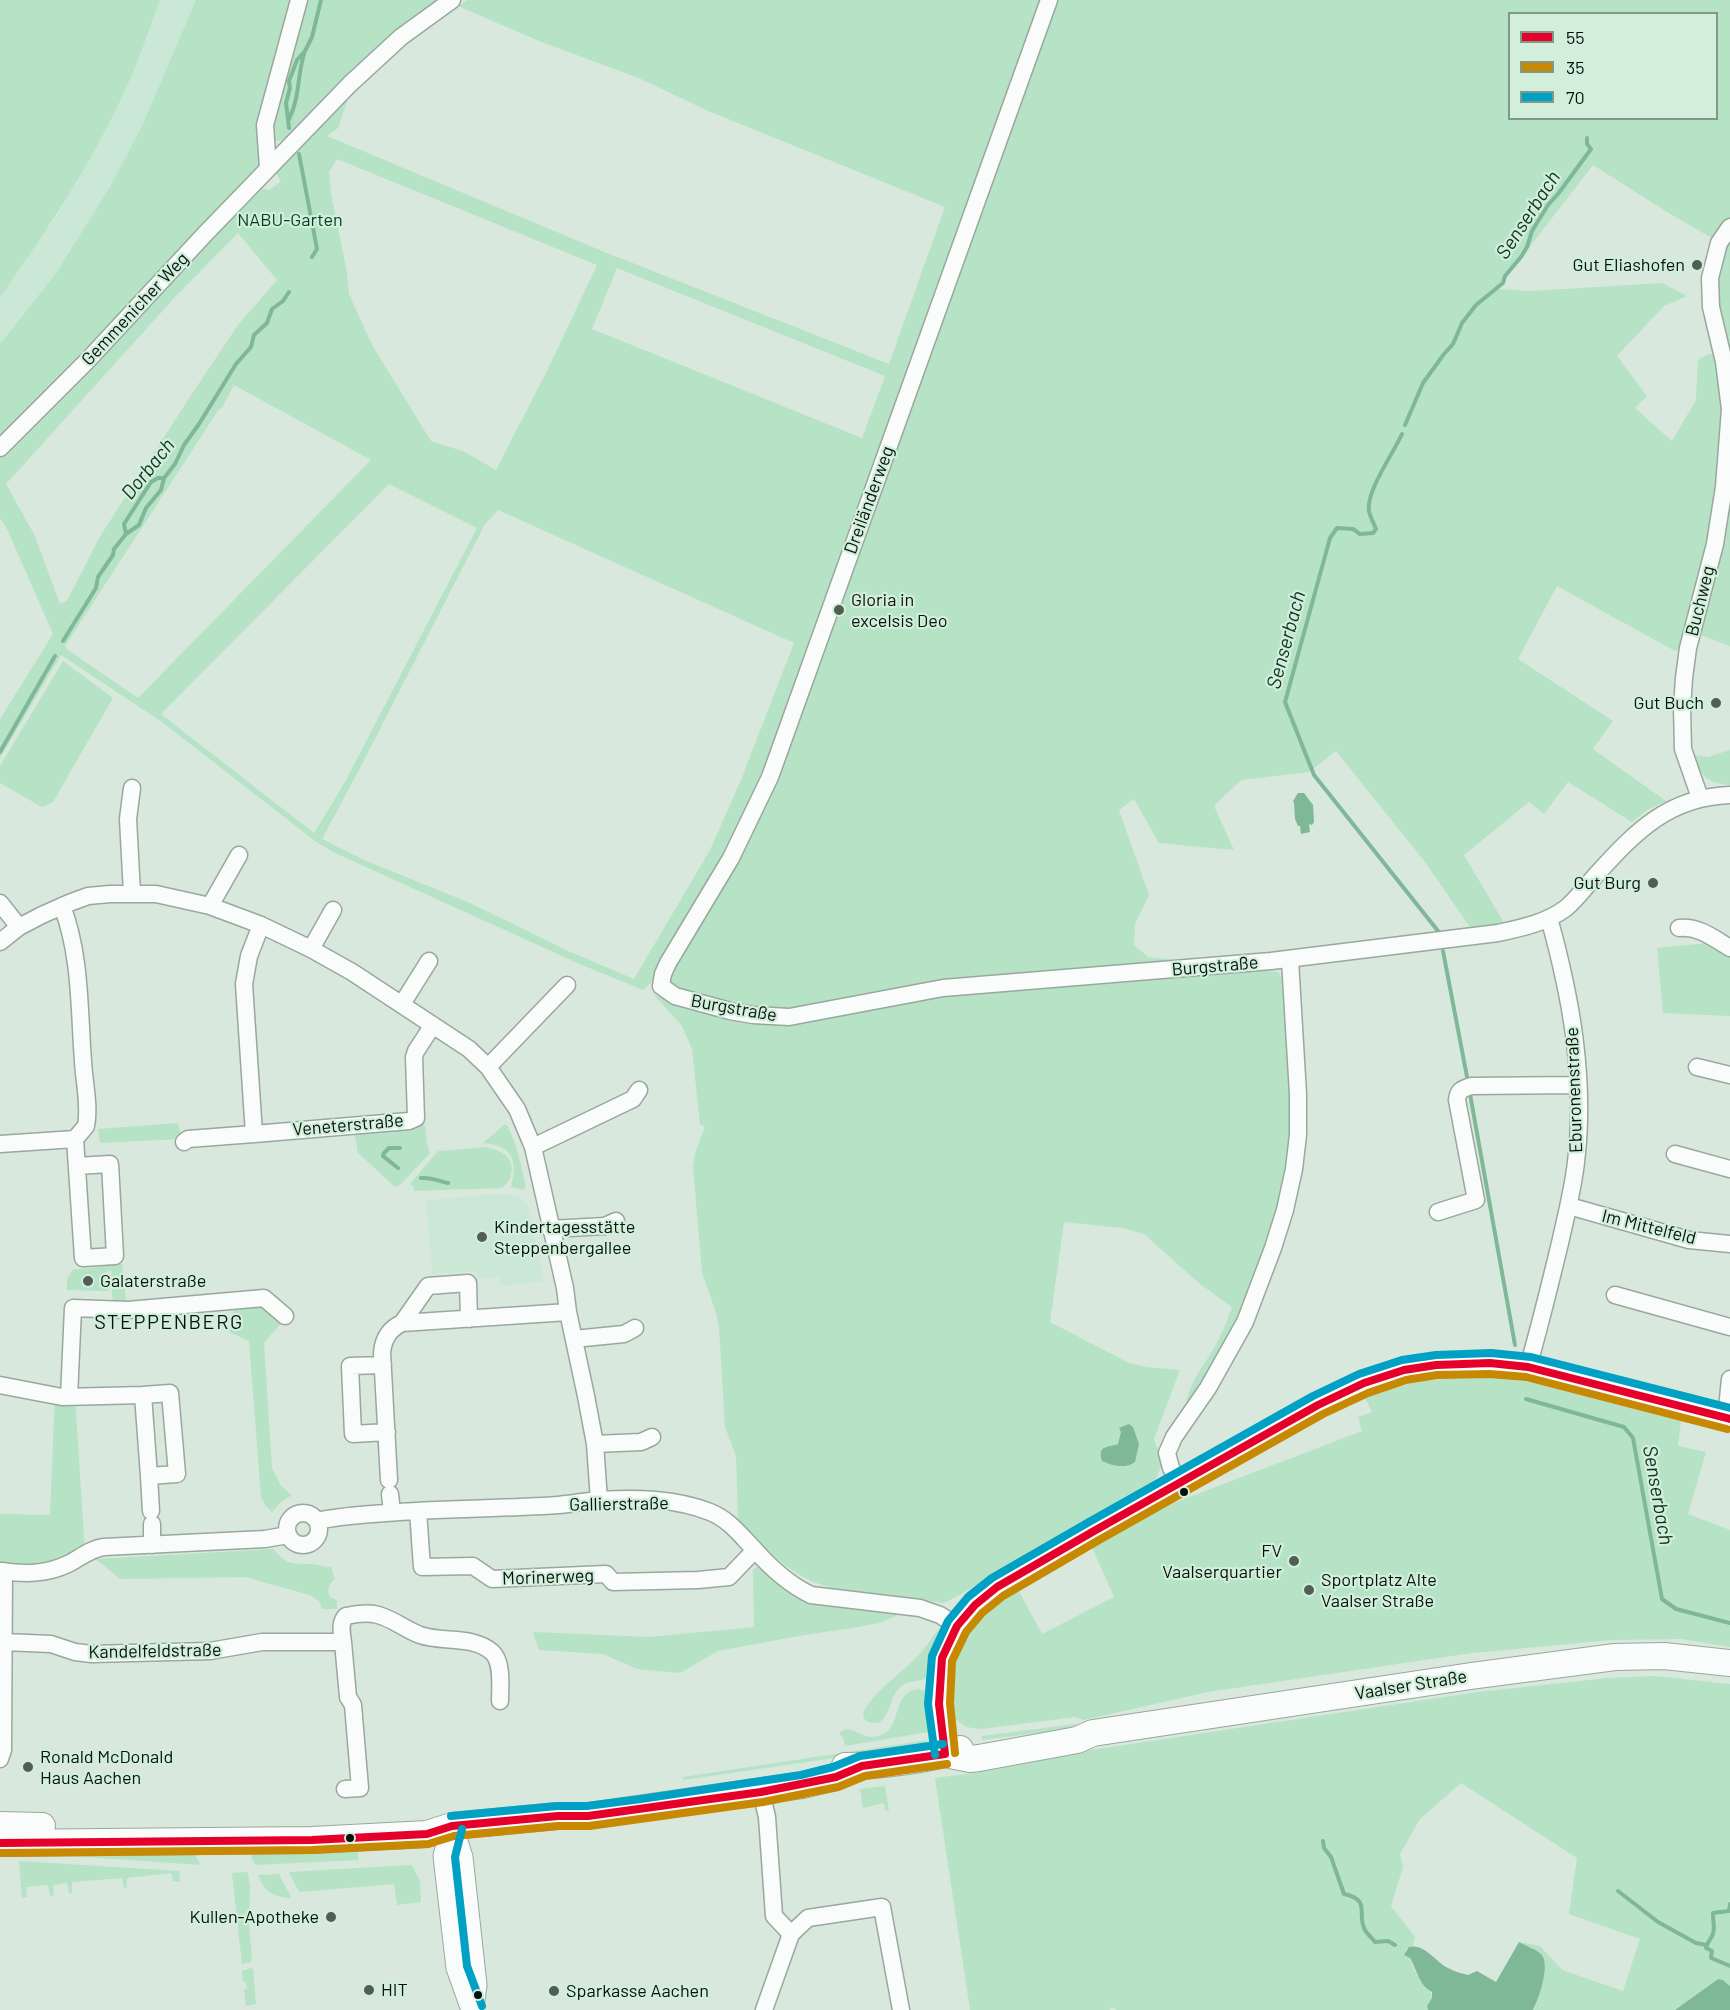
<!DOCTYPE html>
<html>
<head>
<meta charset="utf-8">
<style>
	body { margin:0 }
	#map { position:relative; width:1730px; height:2010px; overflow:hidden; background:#d8e8dd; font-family:Barlow,sans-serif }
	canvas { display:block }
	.legend { position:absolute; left:1508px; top:12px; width:210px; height:108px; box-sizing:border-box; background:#d1efdb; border:2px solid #819788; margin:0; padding:8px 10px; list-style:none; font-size:18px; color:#08120c }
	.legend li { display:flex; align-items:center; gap:12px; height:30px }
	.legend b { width:30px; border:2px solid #819788 }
</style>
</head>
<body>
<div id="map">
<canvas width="1730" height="2010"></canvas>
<ul class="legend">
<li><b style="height:8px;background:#e4002b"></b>55</li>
<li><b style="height:8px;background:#c78802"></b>35</li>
<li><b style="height:8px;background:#00a1c4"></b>70</li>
</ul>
</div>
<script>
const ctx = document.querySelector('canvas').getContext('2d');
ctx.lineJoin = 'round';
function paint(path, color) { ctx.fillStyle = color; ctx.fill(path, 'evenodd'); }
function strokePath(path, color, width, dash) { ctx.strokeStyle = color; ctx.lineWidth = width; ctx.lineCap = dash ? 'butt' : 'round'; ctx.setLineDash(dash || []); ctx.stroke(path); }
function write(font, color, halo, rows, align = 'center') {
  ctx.font = font + ' Barlow,sans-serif'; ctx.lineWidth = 4.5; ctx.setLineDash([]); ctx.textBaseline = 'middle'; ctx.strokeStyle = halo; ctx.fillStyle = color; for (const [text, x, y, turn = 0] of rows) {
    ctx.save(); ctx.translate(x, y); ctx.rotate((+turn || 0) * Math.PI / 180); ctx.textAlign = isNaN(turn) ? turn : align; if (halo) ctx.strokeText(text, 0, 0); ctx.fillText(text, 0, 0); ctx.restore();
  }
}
const built = new Path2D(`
	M160,0H196L143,124L110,187L81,235L57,272L0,344V297L58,214L89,160L128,84Z
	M482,1195H516L527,1203L544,1281L500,1286L499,1277L478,1279L477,1271L432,1274L426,1201Z`);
const green = new Path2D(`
	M0,0H160C149,28 140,58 127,86C93,161 48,230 0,297Z
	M196,0H292L260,150L258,171L208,239L240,212L262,189L270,190L281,181L275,172L350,93L338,128L327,136L602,251L889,364L945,207L706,110L641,79L539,41L458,6L468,0H1040L760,782L727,854L656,978L643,990L582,965L335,853L315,841L162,722L61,655L0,758V719L53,634L8,531L0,518V344L57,272L110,187L143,124ZM337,159L597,265L548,369L496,470L465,452L431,441L372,345L349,294L347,272L331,194L329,172ZM238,233L277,280L238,325L186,403L99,538L67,601L60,604L35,536L6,484L176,296ZM617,268L885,376L862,438L592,329ZM234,385L371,460L138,698L68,650L65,646L219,409L222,408ZM389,484L477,528L345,782L314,833L161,714ZM498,510L794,643L741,780L710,850L634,979L568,951L470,903L364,860L322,839L363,762L485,524Z
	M303,0H444L289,139L277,141L272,137L274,102Z
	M1056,0H1730V220L1717,241L1667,212L1593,165L1497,289L1531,291L1662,283L1687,296L1664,306L1617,356L1647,396L1635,408L1672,441L1696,400L1698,360L1708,354H1720V328L1715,277L1730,233V646L1701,635L1690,647L1675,651L1557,586L1518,659L1613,721L1593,749L1666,801L1647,810L1632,822L1568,782L1544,814L1529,802L1464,855L1504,923L1470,927L1425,862L1336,751L1309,772L1241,780L1214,806L1234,850L1159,843L1134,799L1119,810L1149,895L1135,924L1134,945L1148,957L1174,960L1211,974L1253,970L1278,972L1284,982L1293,1119L1283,1184L1266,1252L1237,1326L1186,1407C1188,1380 1208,1362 1219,1339C1224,1329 1228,1318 1232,1307L1200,1284L1144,1234L1123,1228L1064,1222L1050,1322L1129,1363L1146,1367L1180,1370L1154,1439L1157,1448L1165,1456L1153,1487L1146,1484L1144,1491L950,1600L943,1603C892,1595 825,1599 784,1564C767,1551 753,1533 738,1519L736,1456L725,1427L719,1327L716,1313L702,1272L693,1167L695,1153L705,1127L700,1124L692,1049L682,1026L654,995L669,1000L680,990L673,986L669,975L734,859ZM1510,14H1716V118H1510Z
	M63,661L113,698L53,802L42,807L0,783V766Z
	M1730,750V785C1706,782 1702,778 1693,755L1708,757Z
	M1709,943L1730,955V1016L1663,1013L1657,948Z
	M178,1123L182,1139L100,1143L98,1129Z
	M425,1125L427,1144L430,1153L399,1186L395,1187L358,1153L354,1131Z
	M504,1125H507C517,1145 521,1165 526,1186L524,1190L511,1187C518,1161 513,1145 483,1143Z
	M486,1147C492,1149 499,1150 504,1154C516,1163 513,1180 502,1188L414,1191V1187L410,1184L438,1151Z
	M122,1264L126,1299L124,1302H113L110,1276L112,1272L110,1270L106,1272V1274L109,1276V1291L67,1290V1279L72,1270Z
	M264,1298L283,1321L264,1343L272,1468L281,1486L292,1495L281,1502L272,1512L265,1505L261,1497L249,1341L229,1332L236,1300Z
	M1482,1375L1529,1382L1681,1421L1678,1446L1706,1452L1688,1514L1730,1530V1647L1681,1639L1612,1640L1472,1653L1208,1692L1084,1720L1075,1717L981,1729L966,1727L955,1719C948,1683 949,1641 979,1615C991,1605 1005,1597 1017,1588L1042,1634L1114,1597L1091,1545L1161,1508L1362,1431L1358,1417L1372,1412L1364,1396C1402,1382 1441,1379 1482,1375Z
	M55,1395L75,1397L85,1553L73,1561L0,1571V1514L50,1515Z
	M273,1549C291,1570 295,1561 317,1565C322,1566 326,1567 331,1567L335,1579C328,1584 327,1589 330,1597L337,1600V1609H322L319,1601L310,1595L245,1577L120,1579L96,1559Z
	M760,1564L795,1595L903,1613L879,1623L852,1628L804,1635L718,1651L680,1673L637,1669L603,1654L539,1650L533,1632L649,1637L754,1627L753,1570Z
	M938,1630L940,1631V1637L929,1677C920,1682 909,1680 901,1686C887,1697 891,1732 866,1721L863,1716C864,1699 905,1670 917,1657C925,1648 931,1639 938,1630Z
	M1655,1676L1730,1684V1986L1723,1980L1718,1979L1675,2010H1533L1536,2005L1541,1955L1519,1942L1540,1946L1562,1970L1623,1991L1640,1939L1569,1914L1577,1858L1461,1783L1420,1819L1400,1854L1403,1867L1391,1906L1415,1937L1413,1946L1405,1950C1410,1957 1412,1966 1416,1973C1422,1982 1431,1987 1432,1998L1427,2006L1428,2010H1118L1111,2007L1110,2010H970L935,1778L981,1772L1064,1754L1478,1692L1608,1678Z
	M918,1689L926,1691L928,1695L929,1732L845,1746L843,1738L839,1733L846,1729C858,1730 865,1740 878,1736C904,1730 890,1692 918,1689Z
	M1076,1724V1728L982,1740V1736Z
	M928,1740L922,1746L890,1754L889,1750L683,1780V1777Z
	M885,1786L889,1810H885L884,1803L863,1808L860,1789Z
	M320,1851L358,1852V1860L255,1865L249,1852Z
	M191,1852L195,1855L201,1865L58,1855Z
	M19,1861L179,1871L180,1882L173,1881L171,1873L127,1878V1887L124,1888L122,1878L72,1882V1893H69L67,1883L53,1885L54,1895L50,1896L48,1885L26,1887L27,1897L22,1898Z
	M412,1865L420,1881L421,1902L397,1905L394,1884L299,1892L289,1872Z
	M248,1872L250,1887L249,1925L252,1958L251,1962L242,1964L232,1873Z
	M279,1874L291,1897V1898C274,1898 263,1890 258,1875Z
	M251,1968L253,1969L256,2004L246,2006L244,1989H247L246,1982H243L242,1971Z`);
const water = new Path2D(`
	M1298,793H1304L1313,805L1314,822L1312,825L1309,824L1310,832L1301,834L1300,826H1298L1295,819L1294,803L1293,801Z
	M1129,1424L1133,1427L1139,1444L1135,1462C1125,1469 1113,1466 1102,1461C1097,1444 1109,1448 1118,1444L1121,1432L1119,1428Z
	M1519,1942C1526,1946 1535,1949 1541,1954C1551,1964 1539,1998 1533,2010H1428L1427,2006L1432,1998V1992C1419,1985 1417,1970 1410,1958L1404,1955L1409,1947C1425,1943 1436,1963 1450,1969C1455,1972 1462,1973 1468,1975L1477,1971L1496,1982Z
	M1718,1979L1723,1980L1730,1986V2010H1675Z`);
const stream = new Path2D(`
	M289,119C300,97 297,77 304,54
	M289,128L286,103L290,88L289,81L297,60L305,51L312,37L321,0
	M299,154L317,249L312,257
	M1405,425L1423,383L1444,354L1453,344L1462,323L1476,305L1503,283L1505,276L1521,257L1527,247L1532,231L1548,205L1558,194L1591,149L1587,144V138
	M1402,434C1393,454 1366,491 1369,511C1370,517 1374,523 1376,529L1373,533L1360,534L1353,529L1337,528L1330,538L1285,702L1314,775L1438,931
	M126,534L139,525L146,508L161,490L164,478
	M63,641L96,588L98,577L113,555L114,549L126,534L124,524L151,482L158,478H164L175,464L184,445L199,424L236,364L251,347L254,335L267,323L272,309L283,301L289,292
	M0,752L55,656
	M1443,951L1468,1082
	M1470,1094L1515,1345
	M398,1168L383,1156L384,1153L389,1148H400
	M421,1178C433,1177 438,1181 448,1183
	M1526,1399L1624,1427L1633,1438L1662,1599L1676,1609L1730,1623
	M1323,1841L1324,1848L1331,1857L1344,1894C1372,1900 1356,1914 1365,1930C1367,1934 1372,1938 1375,1942L1388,1941L1395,1945
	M1618,1891L1658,1922L1696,1943L1706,1945
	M1730,1904L1729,1911L1713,1913C1713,1921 1715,1927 1713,1934C1711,1939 1707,1943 1706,1948L1712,1951L1711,1958L1730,1966`);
const minor = new Path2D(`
	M1049,0L770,777L731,858L668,963L663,974L661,986L675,996L730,1011L753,1015L789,1017L943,988L1271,961L1498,933C1521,928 1546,923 1566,908C1577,899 1587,885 1597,874C1636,831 1669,797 1730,795
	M268,168L265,125L299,0
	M0,448L87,361L205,234L350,84L401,37L452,0
	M1700,798L1683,749L1682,708L1684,678L1688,648L1715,544L1724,487L1730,409L1724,362L1711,307L1710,278L1719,243L1730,227
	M132,893L128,819L132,788
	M0,903L19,927
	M210,906L239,855
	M261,925L249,956L244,984L254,1134L409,1121L416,1118L414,1057L416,1051L433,1025
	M1679,928C1699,926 1713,938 1730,948
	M0,942L19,927L42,915L69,903L88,896L110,894H156L210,906L261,925L311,949L352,972L469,1049L488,1067L517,1109L533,1147L565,1288L568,1312L586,1396L595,1444L599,1500
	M311,949L333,910
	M402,1004L429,961
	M488,1067L567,985
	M1697,1067L1730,1075
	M75,1139L83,1258L115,1256L110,1164L77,1166
	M184,1142L188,1139L254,1134
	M0,1144L75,1139L86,1126C90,1106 84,1082 83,1061C79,1010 81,955 62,906
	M533,1147L633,1099L639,1090
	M1675,1154L1730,1169
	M1569,1206L1689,1240L1730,1244
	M1438,1212L1476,1200L1457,1100C1458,1090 1462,1089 1471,1086L1578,1085
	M550,1229L605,1226L616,1221
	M1615,1295L1730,1327
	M402,1323L428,1286L468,1283L469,1319
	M574,1339L624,1334L635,1328
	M383,1365L350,1366L353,1434L387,1432
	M1528,1367C1540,1326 1550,1284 1560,1243C1566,1216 1573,1189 1576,1162C1586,1079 1571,997 1549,918
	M0,1385L62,1397L143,1395
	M170,1393L177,1474L149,1476L143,1395Z
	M69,1397L73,1308L128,1310L264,1298L285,1316
	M1726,1418L1730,1379
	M595,1444L641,1442L652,1437
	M149,1476L151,1511
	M389,1480L382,1353C383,1340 389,1329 402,1323L568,1312
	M1180,1483L1171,1468L1167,1453L1174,1437L1208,1388L1245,1322L1273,1248L1285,1210L1294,1169L1298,1135V1094L1290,960
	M390,1494L392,1512
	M418,1511L422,1567L473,1566L492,1579L606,1574L613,1582L698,1580L729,1577L755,1550
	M287 1529a16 16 0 1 1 32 0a16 16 0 1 1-32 0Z
	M317,1521C340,1516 362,1515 385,1513C442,1508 500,1509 558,1505C571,1504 585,1501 598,1500C636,1498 675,1498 710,1512C730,1520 741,1536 755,1550C771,1568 790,1585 811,1595L920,1608L940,1615L957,1626
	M152,1524V1545
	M0,1571C25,1574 46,1575 70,1563C81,1557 90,1549 104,1547L265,1539L288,1535
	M4,1642L51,1644L75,1652L92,1654L210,1651L262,1642H343L348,1697L353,1705L360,1788L345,1789
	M343,1642C342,1633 339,1623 346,1616C355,1614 365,1613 374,1614C391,1617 404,1629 420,1635C443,1643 472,1635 492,1652C503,1662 500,1687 500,1701
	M945,1754L939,1704V1684L942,1658L957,1626L975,1605L997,1587L1094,1531L1318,1405L1364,1383L1404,1370L1436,1365L1490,1363L1528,1367L1730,1419
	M0,1759L3,1750L4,1571
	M761,1792L767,1817L774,1916L791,1934
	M764,2010L791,1934L808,1918L882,1907L901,2010`);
const tertiary = new Path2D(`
	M452,1826L444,1856L445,1865L457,1968L472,2010
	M452,1826L462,1857L476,1985L474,2000`);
const primary = new Path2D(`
	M945,1754L970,1759L979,1758L1077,1740L1093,1733L1471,1676L1615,1657L1664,1656L1730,1663
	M845,1766C877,1766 930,1760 960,1749
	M0,1825L42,1826
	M0,1843L312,1840L427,1834L452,1826L558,1816H588L803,1785L836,1777L862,1766`);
const bus1 = new Path2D(`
	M945,1754L939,1704L942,1658L957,1626L975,1605L997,1587L1094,1531L1318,1405L1364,1383L1404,1370L1436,1365L1490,1363L1528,1367L1730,1419
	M0,1843L312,1840L427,1834L452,1826L558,1816H588L761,1792L836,1777L862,1766L945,1754`);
const bus2 = new Path2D(`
	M955,1753L950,1703L952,1661L966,1632L982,1613L1003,1596L1099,1540L1323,1414L1368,1393L1406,1380L1437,1375L1490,1374L1526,1377L1727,1429
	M0,1853L312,1850L428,1844L454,1836L558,1826H589L763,1802L838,1787L865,1776L947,1764`);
const bus3 = new Path2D(`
	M935,1755L928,1704L932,1656L948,1621L968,1597L992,1578L1089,1522L1313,1396L1359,1374L1402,1360L1436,1355L1491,1353L1531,1357L1730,1408
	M451,1816L557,1806H587L641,1799L801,1775L833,1767L860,1756L943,1744
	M462,1829L455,1857L467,1966L482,2006`);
const markers = [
	[1697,265,6,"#515d55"],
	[839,610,6,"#515d55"],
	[1716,703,6,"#515d55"],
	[1653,883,6,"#515d55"],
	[482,1237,6,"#515d55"],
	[88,1281,6,"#515d55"],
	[1184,1492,5,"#08120c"],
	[1294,1561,6,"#515d55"],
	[1309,1590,6,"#515d55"],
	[28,1767,6,"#515d55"],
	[350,1838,5,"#08120c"],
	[331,1917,6,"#515d55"],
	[369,1990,6,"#515d55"],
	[554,1991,6,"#515d55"],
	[478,1995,5,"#08120c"]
];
const parkNames = [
	["NABU-Garten",290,220]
];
const poiNames = [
	["Gut Eliashofen",1685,265,"right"],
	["Gloria in",851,600],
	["excelsis Deo",851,621],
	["Gut Buch",1704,703,"right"],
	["Gut Burg",1641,883,"right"],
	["Kindertagesstätte",494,1227],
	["Steppenbergallee",494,1248],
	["Galaterstraße",100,1281],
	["FV",1282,1551,"right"],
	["Vaalserquartier",1282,1572,"right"],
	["Sportplatz Alte",1321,1580],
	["Vaalser Straße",1321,1601],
	["Ronald McDonald",40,1757],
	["Haus Aachen",40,1778],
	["Kullen-Apotheke",319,1917,"right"],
	["HIT",381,1990],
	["Sparkasse Aachen",566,1991]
];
const streetNames = [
	["Gemmenicher Weg",135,309,-47],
	["Dreiländerweg",869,500,-70],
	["Buchweg",1700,601,-76],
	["Burgstraße",1215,966,-5],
	["Burgstraße",734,1008,10],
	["Eburonenstraße",1574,1090,-92],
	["Veneterstraße",348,1125,-5],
	["Im Mittelfeld",1649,1227,14],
	["Gallierstraße",619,1504,-1],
	["Morinerweg",548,1577,-2],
	["Kandelfeldstraße",155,1651,-1],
	["Vaalser Straße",1411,1685,-9]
];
const waterNames = [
	["Senserbach",1528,215,-57],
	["Dorbach",148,469,-51],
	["Senserbach",1286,640,-75],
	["Senserbach",1658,1495,80]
];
const neighbourhoodNames = [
	["STEPPENBERG",169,1322]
];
paint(built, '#cbe7d5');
paint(green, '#b6e2c6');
paint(water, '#7fb896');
strokePath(stream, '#7fb896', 4);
strokePath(minor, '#9aa79e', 19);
strokePath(tertiary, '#9aa79e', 23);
strokePath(primary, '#9aa79e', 28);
strokePath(minor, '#f9fcfa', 16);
strokePath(tertiary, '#f9fcfa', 21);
strokePath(primary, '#f9fcfa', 26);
strokePath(bus1, '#e4002b', 8);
strokePath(bus2, '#c78802', 8);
strokePath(bus3, '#00a1c4', 8);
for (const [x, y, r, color] of markers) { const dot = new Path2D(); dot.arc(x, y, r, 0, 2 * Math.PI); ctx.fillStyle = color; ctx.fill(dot); strokePath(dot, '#d1efdb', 2); }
write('18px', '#003f23', '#d1efdb', parkNames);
write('18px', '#08120c', '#d1efdb', poiNames, 'left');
write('18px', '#08120c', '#d1efdb', streetNames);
write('italic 20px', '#123321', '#d1efdb', waterNames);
ctx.letterSpacing = '1.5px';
write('20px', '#08120c', '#d1efdb', neighbourhoodNames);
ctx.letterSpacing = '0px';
</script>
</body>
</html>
